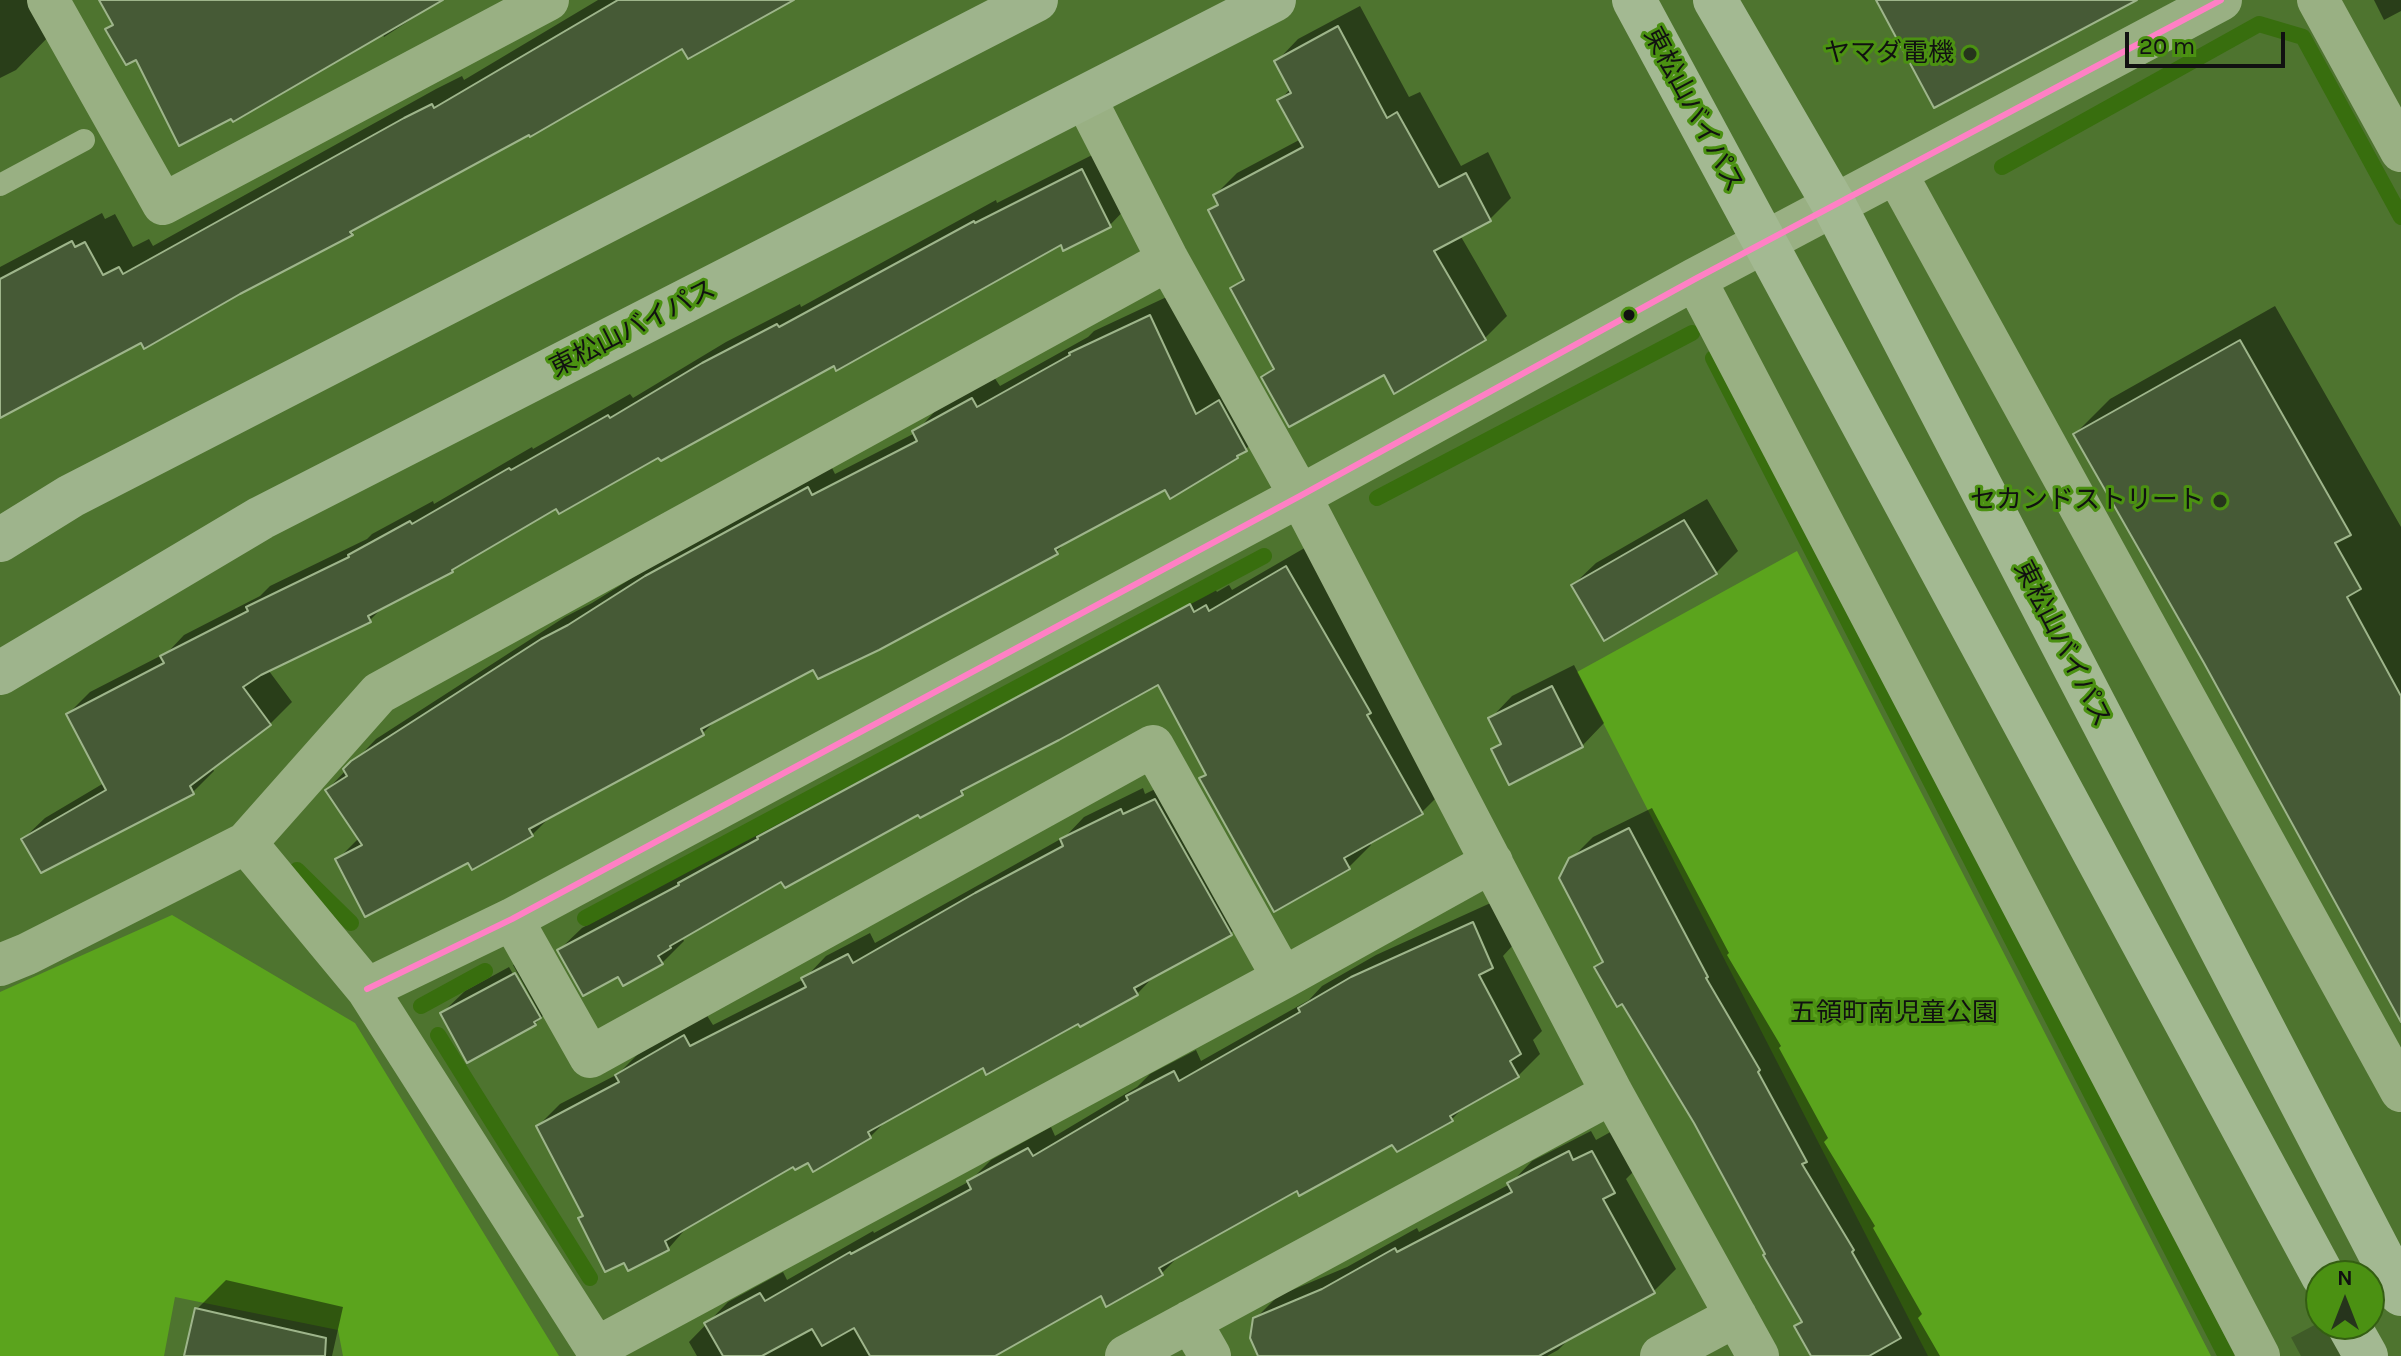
<!DOCTYPE html>
<html>
<head>
<meta charset="utf-8">
<style>
	body { margin:0 }
	#map { position:relative; width:2401px; height:1356px; overflow:hidden; background:#4e742f; font-family:Karla,sans-serif }
	canvas { display:block }
	.north { position:absolute; left:2305px; top:1260px; width:80px; height:80px; box-sizing:border-box; background:#4b9112; border:2px solid #345e12; border-radius:50%; rotate:0deg; font-size:22px; font-weight:700; line-height:32px; text-align:center; color:#111 }
	.north::after { content:''; display:block; margin:auto; width:28px; height:36px; background:#26341c; clip-path:polygon(50% 0,100% 100%,50% 72%,0 100%) }
	.scale { position:absolute; left:2125px; top:32px; width:160px; height:36px; box-sizing:border-box; border:4px solid #111; border-top:0; padding-left:10px; font-size:24px; line-height:28px; white-space:nowrap; color:#111; -webkit-text-stroke:6px #4b9112; paint-order:stroke }
</style>
</head>
<body>
<div id="map">
<canvas width="2401" height="1356"></canvas>
<div class="north">N</div>
<div class="scale">20 m</div>
</div>
<script>
const ctx = document.querySelector('canvas').getContext('2d');
ctx.lineJoin = 'round';
function paint(path, color) { ctx.fillStyle = color; ctx.fill(path, 'evenodd'); }
function strokePath(path, color, width, dash) { ctx.strokeStyle = color; ctx.lineWidth = width; ctx.lineCap = dash ? 'butt' : 'round'; ctx.setLineDash(dash || []); ctx.stroke(path); }
function write(font, color, halo, rows, align = 'center') {
  ctx.font = font + ' Karla,"Noto Sans JP",sans-serif'; ctx.lineWidth = 6; ctx.setLineDash([]); ctx.textBaseline = 'middle'; ctx.strokeStyle = halo; ctx.fillStyle = color; for (const [text, x, y, turn = 0] of rows) {
    ctx.save(); ctx.translate(x, y); ctx.rotate((+turn || 0) * Math.PI / 180); ctx.textAlign = isNaN(turn) ? turn : align; if (halo) ctx.strokeText(text, 0, 0); ctx.fillText(text, 0, 0); ctx.restore();
  }
}
const green = new Path2D(`
	M1797,551L2211,1356H1928L1577,672Z
	M172,915L355,1023L559,1356H343L338,1330L175,1297L164,1356H0V992Z`);
const shadow = new Path2D(`
	M0,0H40L55,30L16,70L0,78Z
	M101,0H441L384,37L382,33L136,57L108,29L114,23Z
	M598,0H792L683,46L363,223L351,234L0,415V267L102,213L105,219L115,214L133,247L149,239L153,246L436,89L462,76L464,80Z
	M2374,0H2401V11L2384,20Z
	M1360,6L1409,97L1420,92L1461,166L1488,152L1511,198L1489,220L1460,235L1507,316L1485,338L1395,391L1384,372L1263,377L1275,366L1233,288L1244,277L1211,210L1219,202L1215,195L1237,173L1301,139L1280,100L1291,88L1277,61L1298,39Z
	M1104,149L1131,203L1110,225L1061,242L835,364L557,507L385,605L370,620L269,671L292,702L270,724L212,767L214,771L193,792L23,839L45,818L104,783L68,714L90,692L168,652L184,635L260,596L270,586L367,539L372,534L433,501L434,504L532,447L533,449L630,394L633,398L726,342L800,304L801,307L996,200L997,203Z
	M1173,294L1268,427L1246,449L1165,487L1071,538L1056,552L814,667L720,716L703,733L552,815L532,835L469,861L337,860L359,838L327,790L376,739L565,617L592,603L669,555L831,466L835,474L915,433L936,410L994,377L1000,386L1088,337L1094,331Z
	M2275,306L2401,527V1018L2226,697L2075,434L2110,399Z
	M1707,499L1738,551L1716,573L1573,585L1596,563Z
	M1308,546L1443,791L1421,813L1369,842L1371,845L1349,867L1201,779L1207,772L1159,682L973,782L962,793L782,880L682,937L684,941L662,963L619,974L559,950L582,928L698,866L776,820L781,815L1212,584L1217,592L1229,585L1232,590Z
	M1574,665L1604,723L1582,746L1493,749L1502,741L1490,719L1512,696Z
	M1178,778L1252,912L1230,934L1158,972L1137,994L983,1065L889,1118L870,1137L794,1164L689,1225L668,1249L625,1260L580,1219L584,1215L538,1126L560,1104L618,1074L639,1053L706,1014L713,1025L804,979L826,956L870,933L875,943L1066,836L1084,817L1143,788L1145,794Z
	M1652,808L1729,953L1727,955L1781,1046L1779,1048L1828,1138L1824,1142L1875,1226L1873,1228L1922,1314L1918,1318L1940,1356H1813L1796,1326L1803,1320L1696,1122L1623,1001L1596,967L1604,960L1570,860L1593,837Z
	M1495,901L1514,944L1503,956L1542,1031L1533,1040L1540,1054L1518,1076L1467,1104L1452,1119L1397,1150L1393,1142L1298,1189L1182,1253L1162,1273L1102,1293L991,1356H697L689,1342L728,1302L783,1272L787,1280L873,1231L874,1233L970,1181L991,1160L1051,1127L1055,1136L1137,1087L1150,1074L1196,1050L1201,1061L1309,1000L1322,986L1376,955Z
	M537,952L557,1001L535,1024L442,1013L465,991L509,967L537,1016H541L513,965Z
	M1614,1130L1636,1169L1626,1179L1676,1269L1654,1291L1573,1335L1558,1350L1547,1356H1260L1255,1319L1278,1296L1347,1267L1417,1228L1419,1232L1510,1184L1532,1161L1591,1131L1596,1140Z
	M226,1280L343,1307L332,1356H186L197,1309Z`);
const stream = new Path2D(`
	M2002,167L2259,24L2303,37L2401,217
	M1713,358L2226,1356
	M1377,498L1692,333
	M297,870L351,923
	M585,918L1264,556
	M421,1006L485,971
	M438,1035L590,1278`);
const building = new Path2D(`
	M99,0H443L233,122L231,119L179,146L136,60L126,65L105,29L113,25Z
	M618,0H794L688,59L682,49L530,137L529,135L350,232L353,235L240,294L144,349L141,343L0,418V279L72,241L75,247L85,242L103,275L119,267L123,274L404,118L432,104L434,108Z
	M1876,0H2137L1934,108Z
	M1338,26L1387,118L1397,112L1439,187L1466,173L1491,221L1434,251L1486,340L1394,394L1384,375L1289,427L1261,377L1274,369L1230,288L1244,280L1208,210L1218,205L1213,195L1303,147L1277,100L1291,93L1274,61Z
	M1082,169L1111,227L1063,251L1061,245L836,371L834,366L661,461L658,458L559,514L556,509L452,570L453,572L368,616L371,622L261,675L243,687L271,725L190,786L194,794L41,873L21,839L106,790L66,714L164,663L160,656L248,611L246,607L349,557L348,555L410,521L412,524L509,468L511,470L608,415L610,418L702,363L777,324L779,327L974,221L975,223Z
	M1150,315L1196,414L1219,400L1247,451L1237,456L1238,458L1170,499L1165,490L1055,549L1058,554L879,650L818,679L813,670L701,729L704,735L529,829L533,836L472,870L468,863L365,917L335,859L362,845L325,790L347,776L343,769L351,761L541,639L568,625L645,576L808,487L812,495L917,441L912,431L972,398L977,407L1070,355L1069,353Z
	M2240,340L2351,535L2335,543L2361,589L2347,597L2401,696V1022L2204,663L2073,434Z
	M1684,520L1717,574L1604,641L1571,585Z
	M1286,566L1371,713L1367,715L1423,814L1344,858L1350,869L1274,912L1199,778L1206,775L1158,685L1059,740L961,791L963,795L920,818L918,815L785,888L781,882L670,946L671,948L658,956L663,964L623,986L618,977L583,996L557,950L679,885L678,883L758,839L757,837L1190,604L1194,612L1206,605L1209,611Z
	M1552,686L1583,747L1509,785L1491,749L1501,744L1488,718Z
	M1155,799L1232,935L1134,988L1138,995L1080,1027L1078,1024L986,1075L983,1068L868,1132L871,1138L813,1172L808,1163L795,1170L793,1167L665,1241L669,1250L628,1271L624,1263L605,1272L578,1218L583,1216L536,1126L619,1082L615,1075L684,1035L690,1046L806,987L801,978L848,954L853,963L975,893L1063,846L1060,839L1121,809L1123,814Z
	M1629,828L1708,977L1706,978L1760,1070L1758,1072L1807,1162L1802,1164L1854,1250L1852,1252L1901,1338L1869,1356H1811L1794,1326L1802,1322L1763,1255L1765,1254L1694,1123L1622,1004L1617,1007L1594,967L1603,962L1559,878L1569,858Z
	M1473,922L1493,968L1479,975L1521,1054L1510,1061L1519,1077L1450,1116L1453,1121L1397,1152L1392,1145L1299,1196L1297,1191L1159,1268L1163,1275L1106,1307L1101,1296L995,1356H870L854,1328L822,1346L812,1329L762,1356H723L704,1323L760,1293L765,1301L850,1252L851,1254L971,1189L967,1181L1028,1148L1033,1156L1128,1100L1126,1096L1174,1071L1179,1081L1300,1012L1298,1008L1351,977Z
	M515,973L541,1018L534,1022L536,1025L467,1063L440,1013Z
	M1569,1151L1573,1160L1592,1151L1615,1193L1603,1199L1655,1293L1539,1356H1258L1250,1338L1253,1318L1322,1289L1395,1248L1397,1252L1512,1192L1507,1183Z
	M195,1308L326,1338L325,1356H184Z`);
const minorTunnel = new Path2D(`
	M2301,1356L2361,1324`);
const service = new Path2D(`
	M0,185L84,140`);
const minor = new Path2D(`
	M48,0L163,204L548,0
	M2318,0L2401,151
	M1085,98L1168,260L1300,496L1612,1093L1758,1356
	M1896,173L2401,1091
	M1695,279L2259,1356
	M512,919L590,1057L1153,746L1283,978
	M0,965L27,954L246,843
	M367,989L512,919L1300,496L1695,279L2221,0
	M1190,1321L1210,1356
	M596,1348L1283,978L1492,862
	M603,1356L596,1348L367,989L246,843L379,693L1168,260
	M1126,1356L1612,1093
	M1661,1356L1736,1316`);
const primary = new Path2D(`
	M1634,0L2323,1276
	M1715,0L1834,205L2401,1294
	M2348,1324L2366,1356`);
const trunk = new Path2D(`
	M0,540L71,496L1036,0
	M0,673L261,518L1274,0`);
const bus1 = new Path2D(`
	M367,989L512,919L1300,496L1695,279L2221,0`);
const markers = [
	[1970,54,8,"#26341c"],
	[1629,315,7,"#111"],
	[2220,501,8,"#26341c"]
];
const poiNames = [
	["ヤマダ電機",1954,54],
	["セカンドストリート",2204,501]
];
const streetNames = [
	["東松山バイパス",1693,110,62],
	["東松山バイパス",633,329,-27],
	["東松山バイパス",2062,644,63]
];
const parkNames = [
	["五領町南児童公園",1894,1014]
];
paint(green, '#5ba41d');
paint(shadow, '#0007');
strokePath(stream, '#386e0e', 16);
paint(building, '#465a36');
strokePath(building, '#9eb58b', 2);
strokePath(minorTunnel, '#3f5b28', 42, [42, 21]);
strokePath(service, '#99b083', 22);
strokePath(minor, '#99b083', 42);
strokePath(primary, '#a3b992', 44);
strokePath(trunk, '#9eb48c', 44);
strokePath(bus1, '#ff80c5', 6);
for (const [x, y, r, color] of markers) { const dot = new Path2D(); dot.arc(x, y, r, 0, 2 * Math.PI); ctx.fillStyle = color; ctx.fill(dot); strokePath(dot, '#4b9112', 3); }
write('26px', '#111', '#4b9112', poiNames, 'right');
write('26px', '#111', '#4b9112', streetNames);
write('26px', '#111', '#4b9112', parkNames);
</script>
</body>
</html>
